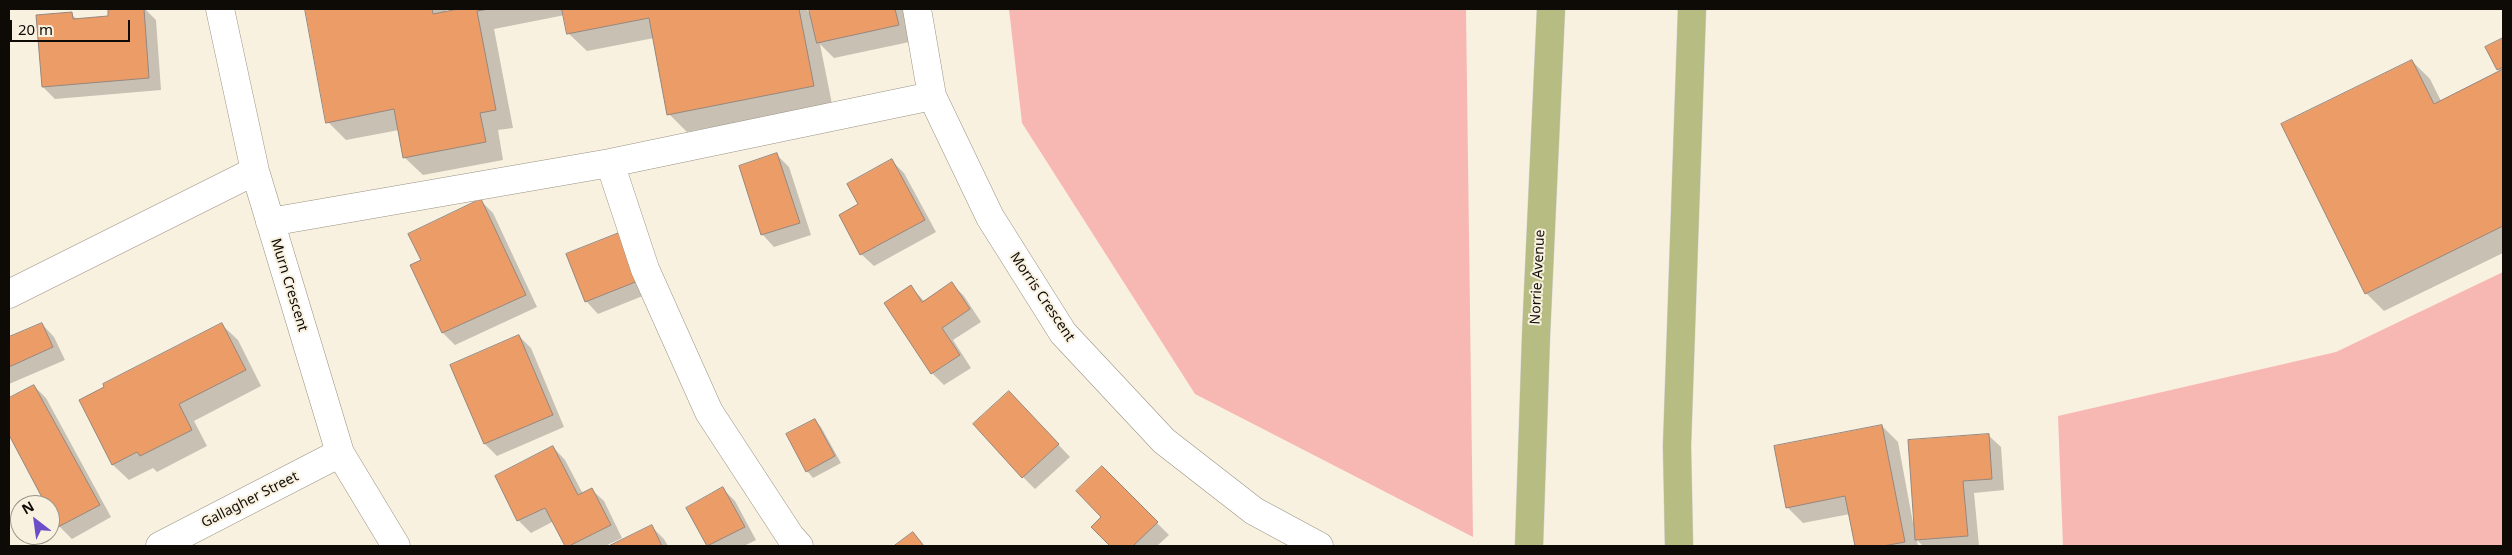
<!DOCTYPE html>
<html>
<head>
<meta charset="utf-8">
<style>
	body { margin:0 }
	#map { position:relative; width:2512px; height:555px; overflow:hidden; background:#f9f1e0; font-family:"Noto Sans",sans-serif }
	canvas { display:block }
	.frame { position:absolute; inset:0; border:10px solid #0e0b06; pointer-events:none }
	.north { position:absolute; left:10px; top:495px; width:50px; height:50px; box-sizing:border-box; background:#f9f1e0; border:1px solid #9b9589; border-radius:50%; rotate:330deg; font-size:14px; font-weight:700; line-height:20px; text-align:center; color:#0e0b06 }
	.north::after { content:''; display:block; margin:auto; width:18px; height:22px; background:#6a4ec7; clip-path:polygon(50% 0,100% 100%,50% 72%,0 100%) }
	.scale { position:absolute; left:10px; top:20px; width:120px; height:22px; box-sizing:border-box; border:2px solid #0e0b06; border-top:0; padding-left:6px; font-size:15px; line-height:18px; white-space:nowrap; color:#0e0b06; -webkit-text-stroke:4px #f9f1e0; paint-order:stroke }
</style>
</head>
<body>
<div id="map">
<canvas width="2512" height="555"></canvas>
<div class="frame"></div>
<div class="north">N</div>
<div class="scale">20 m</div>
</div>
<script>
const ctx = document.querySelector('canvas').getContext('2d');
ctx.lineJoin = 'round';
function paint(path, color) { ctx.fillStyle = color; ctx.fill(path, 'evenodd'); }
function strokePath(path, color, width, dash) { ctx.strokeStyle = color; ctx.lineWidth = width; ctx.lineCap = dash ? 'butt' : 'round'; ctx.setLineDash(dash || []); ctx.stroke(path); }
function write(font, color, halo, rows, align = 'center') {
  ctx.font = font + ' "Noto Sans",sans-serif'; ctx.lineWidth = 4; ctx.setLineDash([]); ctx.textBaseline = 'middle'; ctx.strokeStyle = halo; ctx.fillStyle = color; for (const [text, x, y, turn = 0] of rows) {
    ctx.save(); ctx.translate(x, y); ctx.rotate((+turn || 0) * Math.PI / 180); ctx.textAlign = isNaN(turn) ? turn : align; if (halo) ctx.strokeText(text, 0, 0); ctx.fillText(text, 0, 0); ctx.restore();
  }
}
const green = new Path2D(`
	M1009,9H1466L1473,537L1195,394L1022,123Z
	M2503,272V546H2063L2058,416L2336,352Z`);
const shadow = new Path2D(`
	M145,9L156,20L161,90L55,99L43,87L71,14L78,20L110,18L109,11Z
	M306,9H446L447,13L459,9H806L812,15L811,9H907L914,41L834,58L820,44L832,104L687,132L669,114L654,38L587,51L568,33L565,15L494,29L513,128L498,130L503,160L423,175L404,157L399,130L346,140L328,122Z
	M2503,39V253L2384,311L2366,293L2412,61L2430,79L2441,101L2500,72L2486,48Z
	M777,155L789,167L811,235L774,247L762,234Z
	M892,161L904,173L936,232L874,266L861,254L860,205Z
	M481,201L493,213L537,307L455,345L443,333L412,265L422,261Z
	M624,232L655,291L598,314L586,301Z
	M952,284L964,296L981,322L953,340L971,368L944,385L932,373L886,304L911,287L925,302Z
	M42,324L54,337L65,360L9,384V339Z
	M222,325L238,340L261,386L194,421L207,446L157,472L153,468L129,480L113,465L81,400Z
	M519,336L531,348L564,427L497,456L485,444L451,365Z
	M34,386L46,398L111,517L72,539L59,526L50,505H48L9,433V400Z
	M1021,405L1070,457L1035,489L1023,477Z
	M815,420L821,427L841,463L813,478L807,471Z
	M1882,426L1898,442L1913,523L1988,435L2001,447L2004,490L1974,493L1979,546H1923L1917,540L1918,546H1856L1850,514L1803,523L1787,507Z
	M553,447L565,460L583,494L591,489L604,501L622,538L605,546H567L554,521L531,533L519,521L496,476Z
	M1102,468L1169,535L1157,546H1112L1093,527L1103,517Z
	M723,489L735,501L756,540L744,546H709L688,508Z
	M652,527L664,539L668,546H612Z`);
const building = new Path2D(`
	M144,9L149,78L42,87L36,15L72,12L73,19L108,16V10Z
	M305,9H432L433,14L458,9H489L477,11L496,110L480,113L486,142L403,158L394,109L326,123Z
	M562,9H799L814,86L667,115L649,18L567,34Z
	M809,9H895L899,25L817,43Z
	M2503,38V67L2497,70L2485,47Z
	M2412,60L2434,104L2503,69V226L2365,294L2281,124Z
	M777,153L800,223L761,235L739,166Z
	M892,159L925,220L860,255L839,215L858,204L847,184Z
	M481,199L526,295L442,333L410,265L421,260L408,234Z
	M624,231L643,279L585,302L566,254Z
	M952,282L970,309L942,328L960,355L931,374L884,303L911,285L922,302Z
	M42,323L53,347L9,367V337Z
	M222,323L246,370L179,404L192,430L140,456L137,452L112,465L79,400L104,387L103,384Z
	M519,335L553,415L484,444L450,365Z
	M34,385L100,505L58,527L50,512V505H46L9,435V398Z
	M1009,391L1059,444L1022,478L973,424Z
	M815,419L835,456L806,472L786,434Z
	M1882,425L1905,542L1883,546H1855L1845,496L1786,508L1774,446Z
	M1989,434L1992,479L1963,481L1968,536L1915,540L1908,440Z
	M553,446L578,495L592,488L611,525L569,546H565L545,508L517,521L495,476Z
	M1102,466L1158,522L1133,546H1110L1091,527L1101,517L1076,491Z
	M723,487L745,527L707,546L686,508Z
	M652,525L662,546H609Z
	M913,532L924,546H894Z`);
const minor = new Path2D(`
	M220,9L255,171L340,453L396,546
	M917,9L932,96L990,217L1063,333L1164,441L1254,511L1319,546
	M610,163L645,269L709,412L790,536L799,546
	M270,222L610,163L932,96
	M9,294L255,171
	M160,546L340,453`);
const major = new Path2D(`
	M1529,546L1536,336L1551,9
	M1679,546L1677,446L1692,9`);
const streetNames = [
	["Norrie Avenue",1538,277,-87],
	["Murn Crescent",289,285,73],
	["Morris Crescent",1042,297,56],
	["Gallagher Street",250,500,-27]
];
paint(green, '#f7b8b4');
paint(shadow, '#0003');
paint(building, '#ec9c67');
strokePath(building, '#96867d', 1);
strokePath(minor, '#999283', 29);
strokePath(major, '#d8d8d7', 29);
strokePath(minor, '#fff', 28);
strokePath(major, '#b6bc82', 28);
write('14px', '#0e0b06', '#f9f1e0', streetNames);
</script>
</body>
</html>
